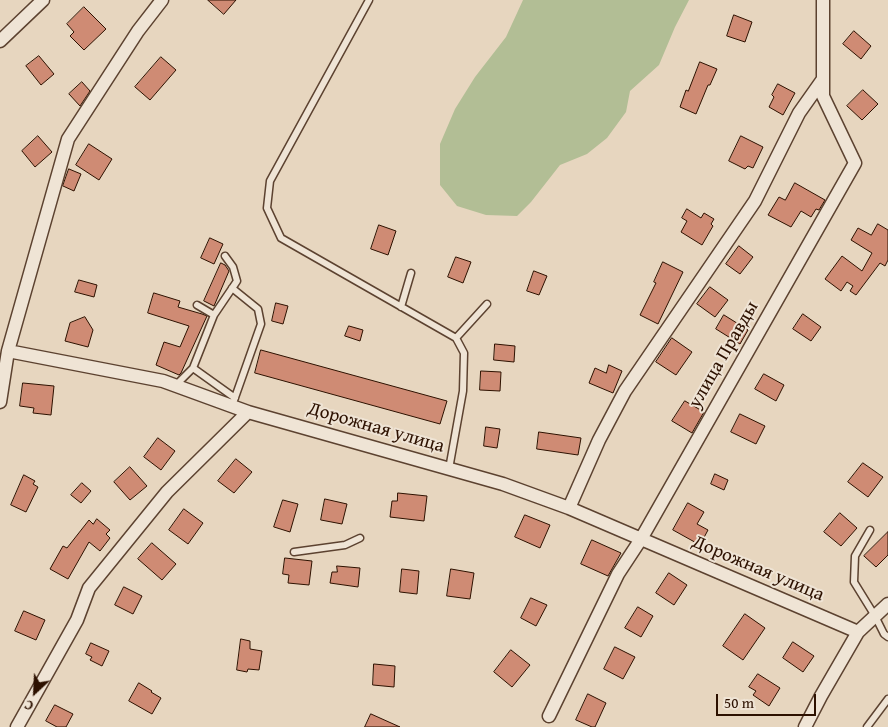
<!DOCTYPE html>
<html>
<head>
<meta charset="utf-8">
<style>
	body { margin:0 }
	#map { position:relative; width:888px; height:727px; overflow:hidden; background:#e7d6bf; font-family:"Gentium Book Plus",serif }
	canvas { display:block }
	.north { position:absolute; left:10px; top:667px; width:50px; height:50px; -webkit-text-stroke:4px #efe4d5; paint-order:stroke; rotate:205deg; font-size:14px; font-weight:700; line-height:20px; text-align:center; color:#2d1100 }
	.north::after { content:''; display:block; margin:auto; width:18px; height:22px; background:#2d1100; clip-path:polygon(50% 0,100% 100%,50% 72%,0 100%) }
	.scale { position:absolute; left:716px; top:694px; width:100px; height:22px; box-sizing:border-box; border:2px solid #2d1100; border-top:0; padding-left:6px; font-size:15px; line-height:18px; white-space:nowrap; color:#2d1100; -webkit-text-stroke:4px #efe4d5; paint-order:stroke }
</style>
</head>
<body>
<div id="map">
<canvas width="888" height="727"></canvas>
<div class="north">С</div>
<div class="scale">50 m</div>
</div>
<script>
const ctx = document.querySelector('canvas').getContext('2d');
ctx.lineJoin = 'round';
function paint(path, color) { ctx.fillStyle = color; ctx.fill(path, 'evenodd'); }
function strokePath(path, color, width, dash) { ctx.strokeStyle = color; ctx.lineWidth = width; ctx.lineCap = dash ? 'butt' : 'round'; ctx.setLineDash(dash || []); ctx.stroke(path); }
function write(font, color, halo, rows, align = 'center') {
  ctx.font = font + ' "Gentium Book Plus",serif'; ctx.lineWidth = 4; ctx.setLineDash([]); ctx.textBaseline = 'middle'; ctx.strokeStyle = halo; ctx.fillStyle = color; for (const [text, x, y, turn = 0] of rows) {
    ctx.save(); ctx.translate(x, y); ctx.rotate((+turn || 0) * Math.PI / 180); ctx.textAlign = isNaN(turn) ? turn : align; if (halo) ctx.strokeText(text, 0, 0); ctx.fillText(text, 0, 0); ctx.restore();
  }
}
const green = new Path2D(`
	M523,0H689L675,27L659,65L630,91L626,112L607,138L587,154L560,165L531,202L517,216L486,215L457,206L440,185V144L455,109L475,77L506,37Z`);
const building = new Path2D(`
	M208,0H236L224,14Z
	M84,7L106,29L84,50L70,36L74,32L67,24Z
	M734,15L752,22L745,42L727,36Z
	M854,31L871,46L861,59L843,44Z
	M39,56L54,74L41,85L26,66Z
	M161,57L176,70L150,100L135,87Z
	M700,62L717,69L710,85H708L696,114L680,107L686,90L688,91Z
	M82,82L90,91L80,106L69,94Z
	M778,84L795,93L783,115L769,107L774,97L772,95Z
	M863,90L878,104L862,120L847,106Z
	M38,136L52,152L35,167L22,151Z
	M741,136L763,147L753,168L748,166L745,169L729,161Z
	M89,144L112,159L99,180L76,165Z
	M69,169L81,174L74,191L63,186Z
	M795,183L825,200L819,210L816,209L811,217L801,211L791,227L768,215L779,197L785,200Z
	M687,209L701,218L704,213L714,219L711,224L713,226L702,245L681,232L687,221L682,218Z
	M878,224L888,230V260L885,266L880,263L856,295L850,291L853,286L847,282L841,291L825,279L842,256L862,271L872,253L851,240L858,228L871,235Z
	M379,225L396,231L388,255L371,249Z
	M210,238L223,244L214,264L201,258Z
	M739,246L753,257L740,274L726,264Z
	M456,257L471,262L463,283L448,277Z
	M663,262L683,272L658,324L640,315L656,283L654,282Z
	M221,263L225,265L229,271L214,306L204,301Z
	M534,271L547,276L539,295L527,291Z
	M79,280L97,285L94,297L75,292Z
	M710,287L728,300L715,317L697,304Z
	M154,293L180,301L178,307L202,314L207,316L181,373L179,375L156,365L164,342L180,347L189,326L148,313Z
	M276,303L288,306L283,324L272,321Z
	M803,314L821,327L811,341L793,329Z
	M724,315L748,330L740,344L716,329Z
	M85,317L93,330L88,347L65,341L70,323Z
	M349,326L363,330L360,341L345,336Z
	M672,338L692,352L676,375L656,362Z
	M495,344L515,346L514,362L494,360Z
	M261,350L447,401L440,424L255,373Z
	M609,365L622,371L613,393L589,383L595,368L606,373Z
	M481,371L501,372L500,391L480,390Z
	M764,374L784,385L776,401L755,389Z
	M23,383L54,386L51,415L33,413L34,408L20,406Z
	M685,401L704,412L692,433L672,421Z
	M740,414L765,426L756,444L731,432Z
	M486,427L500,429L497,448L484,446Z
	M539,432L581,438L578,455L537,449Z
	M158,438L175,451L161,470L144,457Z
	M236,459L252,472L234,493L218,481Z
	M863,463L883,477L868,497L848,482Z
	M130,467L147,486L130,500L114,482Z
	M715,474L728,480L724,490L711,484Z
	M24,475L35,481L33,484L38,487L26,512L11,505Z
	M82,483L91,491L81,503L71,495Z
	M398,493L427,496L424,521L390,517L392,501H397Z
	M325,499L347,504L342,524L321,520Z
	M283,500L298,504L290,532L274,527Z
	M688,503L704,512L697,524L708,530L700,545L673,530Z
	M184,509L203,523L188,544L169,530Z
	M840,513L857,528L841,546L824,532Z
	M525,515L550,525L540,548L515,537Z
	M97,519L110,530L106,534L110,538L100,551L89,542L68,579L50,569L63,546L67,548L89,520L93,524Z
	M888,532V555L876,567L864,556Z
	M592,540L621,553L608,576L581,564Z
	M152,543L176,564L162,580L138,559Z
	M285,558L312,561L309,585L288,583L289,575L283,574Z
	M337,566L360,568L358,587L330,583L332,572H337Z
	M402,569L419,571L417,594L400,592Z
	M451,569L474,573L470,599L447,596Z
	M669,573L687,585L674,605L656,593Z
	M124,587L142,596L133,614L115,605Z
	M531,598L547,605L536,626L521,618Z
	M638,607L653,616L641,637L625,628Z
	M24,611L45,620L36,640L15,631Z
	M745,614L765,628L743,660L723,646Z
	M241,639L250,641V649L262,651L259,670L248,669L247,672L237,670Z
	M793,642L814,656L803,672L783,658Z
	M91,643L109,651L102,666L90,660L92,657L86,654Z
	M615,647L635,657L623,679L604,669Z
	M511,650L530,665L512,687L494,672Z
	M374,664L395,666L394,687L373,685Z
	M758,674L780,688L769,706L753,695L756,691L749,687Z
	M139,683L152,691L151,692L161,698L152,714L129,701Z
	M588,694L606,703L595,727H592L576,720Z
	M55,705L73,714L66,727H57L46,721Z
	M371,714L400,727H365Z`);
const service = new Path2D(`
	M369,0L270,181L267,208L281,238L456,338L464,353L463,391L449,469
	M232,288L258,309L261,324L232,406
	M197,305L214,315
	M401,307L411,273
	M456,338L487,304
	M193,368L235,398
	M175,386L193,368L214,315L237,281L233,267L225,256
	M870,530L855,556L854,582L875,616L884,634L888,637
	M294,552L345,545L360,538
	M867,727L888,699`);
const minor = new Path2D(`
	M0,41L43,0
	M8,351L163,381L248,412
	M0,402L8,351L68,139L138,31L162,0
	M569,508L599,440L625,391L755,201L799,113L823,79
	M549,716L618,574L641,539L855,163L823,96V0
	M17,727L77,620L89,588L167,492L248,412L503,484L569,508L858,632
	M805,727L821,696L858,632L888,604`);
const streetNames = [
	["улица Правды",724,355,-60],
	["Дорожная улица",376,428,16],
	["Дорожная улица",758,569,23]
];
paint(green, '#b2be95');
paint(building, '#cf8b74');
strokePath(building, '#2d1100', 1);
strokePath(service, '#5c4230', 9);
strokePath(minor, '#5c4230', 15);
strokePath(service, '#efe4d5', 6);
strokePath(minor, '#efe4d5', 12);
write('19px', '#2d1100', '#efe4d5', streetNames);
</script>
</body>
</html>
